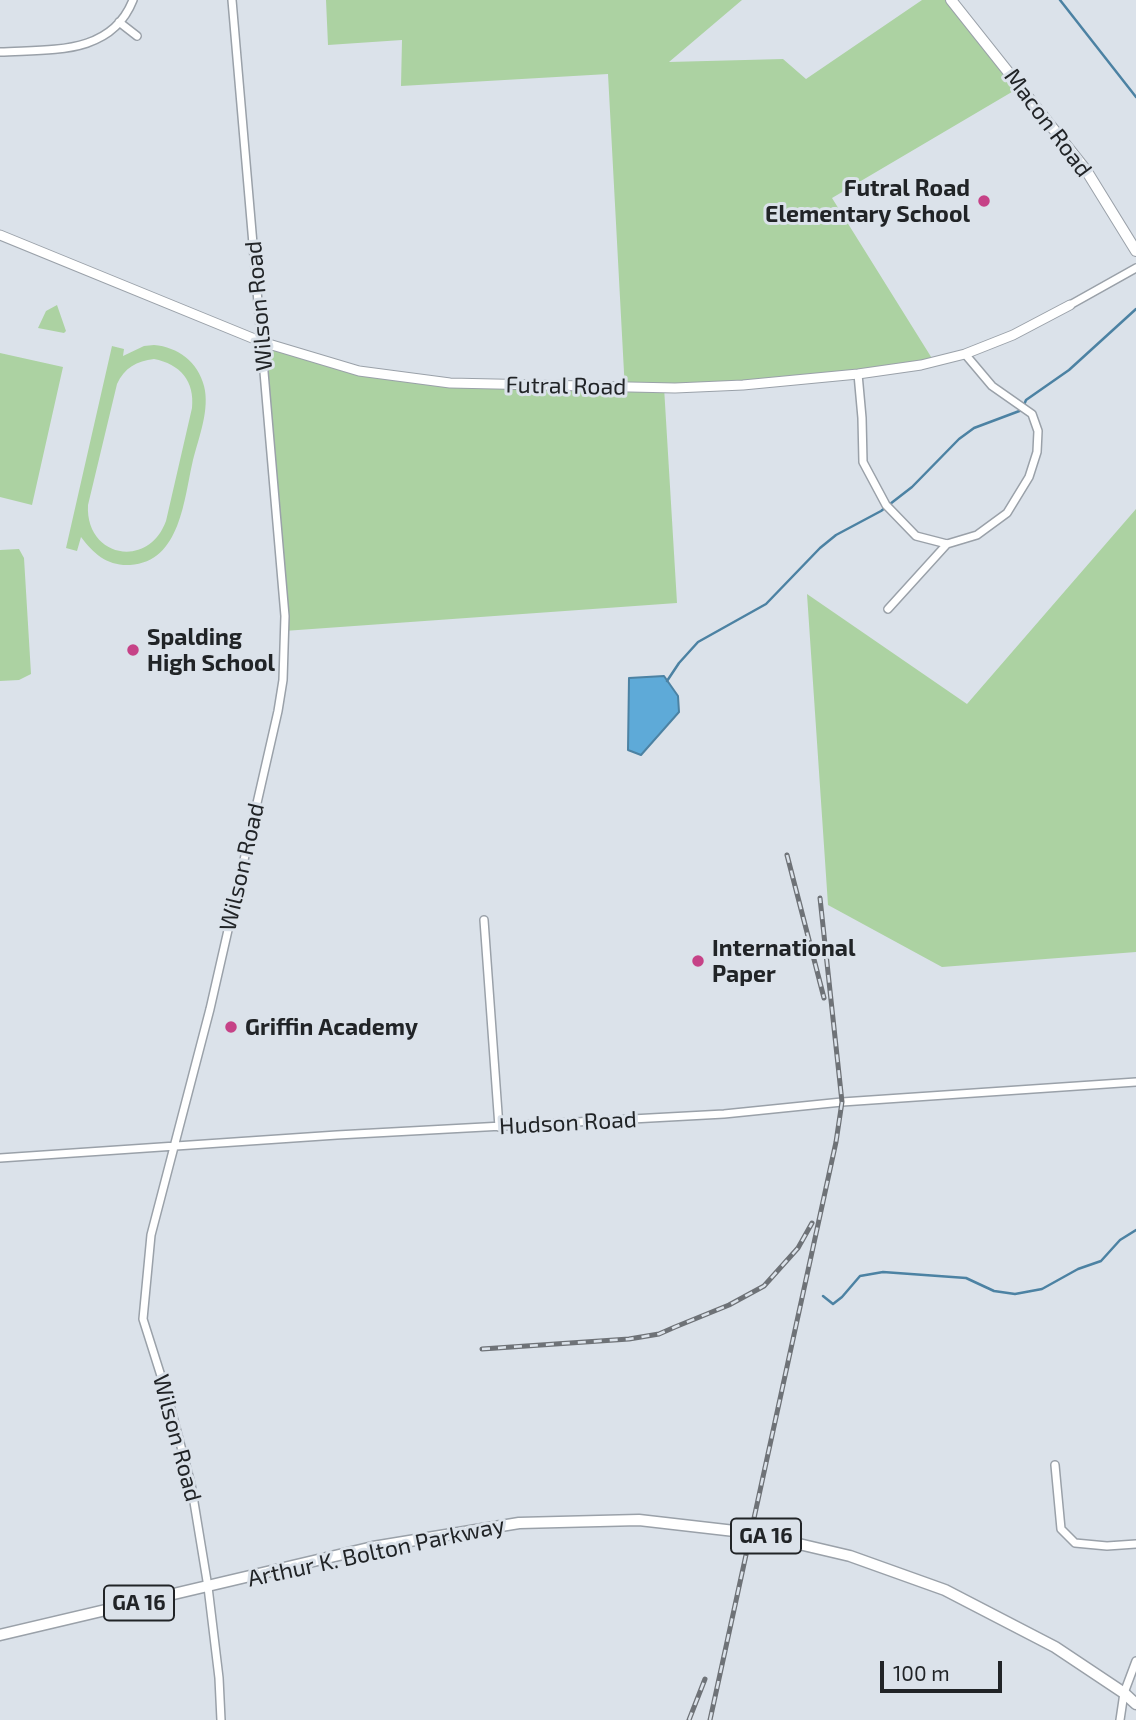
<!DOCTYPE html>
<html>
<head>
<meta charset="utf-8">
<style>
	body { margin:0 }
	#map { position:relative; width:1136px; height:1720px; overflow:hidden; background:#dbe2ea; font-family:"Exo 2",sans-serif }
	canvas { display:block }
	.scale { position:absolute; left:880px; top:1661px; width:122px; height:32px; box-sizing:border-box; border:4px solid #212427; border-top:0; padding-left:9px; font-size:21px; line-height:24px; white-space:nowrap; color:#212427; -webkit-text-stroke:5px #dbe2ea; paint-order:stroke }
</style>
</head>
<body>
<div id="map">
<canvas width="1136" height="1720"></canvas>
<div class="scale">100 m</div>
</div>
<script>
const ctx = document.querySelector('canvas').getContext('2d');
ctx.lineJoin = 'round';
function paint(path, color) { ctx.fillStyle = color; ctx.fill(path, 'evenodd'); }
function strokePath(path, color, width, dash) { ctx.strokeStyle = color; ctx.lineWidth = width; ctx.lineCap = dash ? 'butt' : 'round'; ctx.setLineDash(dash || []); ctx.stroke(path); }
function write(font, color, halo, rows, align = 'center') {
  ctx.font = font + ' "Exo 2",sans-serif'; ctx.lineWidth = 6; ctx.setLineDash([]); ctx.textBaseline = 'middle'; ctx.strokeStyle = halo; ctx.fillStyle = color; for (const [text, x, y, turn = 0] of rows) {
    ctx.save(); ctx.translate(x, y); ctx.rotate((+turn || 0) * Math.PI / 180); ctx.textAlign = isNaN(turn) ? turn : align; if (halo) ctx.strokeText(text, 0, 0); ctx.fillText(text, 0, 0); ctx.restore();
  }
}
const green = new Path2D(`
	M326,0H742L669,62L783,59L806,79L922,0H951L1022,86L832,198L933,360L798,377L664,387L677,603L284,631L267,347L368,376L625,391L608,74L401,86L402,40L328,45Z
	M57,305L66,331L64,333L38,328L46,311Z
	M154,345C178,347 198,362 204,386C210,409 199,437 193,460C184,498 181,562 130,565C107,566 94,554 81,537L77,551L66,548L112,346L124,349L123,356L144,346ZM154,359C180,364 195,381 192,408L166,521C148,570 85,557 88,505L117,384C124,368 137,361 154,359Z
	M0,353L63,367L32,505L0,497Z
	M1136,509V952L942,967L828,905L807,594L967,704Z
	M19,549L24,558L31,674L19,680L0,681V550Z`);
const water = new Path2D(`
	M664,676L678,696L679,712L641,755L628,750L629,678Z`);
const stream = new Path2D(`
	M1060,0L1136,97
	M667,681L679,663L698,642L766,604L820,548L836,535L881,511L912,487L959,439L974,428L1022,410L1026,400L1069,370L1136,309
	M823,1296L833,1304L842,1297L860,1276L883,1272L966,1278L994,1291L1015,1294L1042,1289L1078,1269L1101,1261L1120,1240L1136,1230`);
const minor = new Path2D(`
	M119,22L137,36
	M0,52C50,49 111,56 133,0
	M1070,305L1136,268
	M858,374L862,418L863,462L886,505L916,536L947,544L977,535L1007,513L1029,477L1037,452L1038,431L1032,414L992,386L965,354
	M888,609L947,544
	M484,920L499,1127
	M0,1158L337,1135L724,1114L842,1102L1136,1082
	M1055,1465L1061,1529L1075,1543L1107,1546L1136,1544
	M221,1720L219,1678L208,1587L191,1484L168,1398L143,1319L151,1235L210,1009L278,711L283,680L285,616L232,0
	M1120,1720L1124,1693L1136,1661`);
const tertiary = new Path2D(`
	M0,235L262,342L359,371L450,383L675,388L743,385L858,374L921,365L965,354L1013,335L1070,305`);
const secondary = new Path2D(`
	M951,0L1086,170L1136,251`);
const primary = new Path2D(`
	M0,1635L373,1547L519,1523L639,1520L752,1533L850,1556L945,1590L1055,1647L1124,1693L1136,1704`);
const rail = new Path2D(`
	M787,855L824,998
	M482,1349L629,1339L659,1334L675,1327L729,1305L764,1286L798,1248L812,1223
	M689,1720L705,1679
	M710,1720L836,1142L842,1102L820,898`);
const markers = [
	[984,201,7,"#c64287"],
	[133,650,7,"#c64287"],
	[698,961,7,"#c64287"],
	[231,1027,7,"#c64287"]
];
const shields = [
	[766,1536,70],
	[139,1603,70]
];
const shieldNames = [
	["GA 16",766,1536],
	["GA 16",139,1603]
];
const streetNames = [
	["Macon Road",1048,123,53],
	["Wilson Road",259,306,-95],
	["Futral Road",566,386,1],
	["Wilson Road",242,867,-77],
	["Hudson Road",568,1123,-3],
	["Wilson Road",177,1438,75],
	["Arthur K. Bolton Parkway",376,1552,-12]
];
const poiNames = [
	["Futral Road",970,188,"right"],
	["Elementary School",970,214,"right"],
	["Spalding",147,637],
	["High School",147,663],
	["International",712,948],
	["Paper",712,974],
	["Griffin Academy",245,1027]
];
paint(green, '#acd2a2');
paint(water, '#5eaad8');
strokePath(water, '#4c82a3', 2);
strokePath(stream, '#4c82a3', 2.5);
strokePath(minor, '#9aa1a9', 10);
strokePath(tertiary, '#9aa1a9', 11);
strokePath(secondary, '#9aa1a9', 12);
strokePath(primary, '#9aa1a9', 13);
strokePath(minor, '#fff', 7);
strokePath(tertiary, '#fff', 9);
strokePath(secondary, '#fff', 10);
strokePath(primary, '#fff', 10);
strokePath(rail, '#6e7277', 5);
strokePath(rail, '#dbe2ea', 2.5, [8]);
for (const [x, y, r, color] of markers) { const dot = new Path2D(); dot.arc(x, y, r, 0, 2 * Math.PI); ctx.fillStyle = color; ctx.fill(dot); strokePath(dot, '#dbe2ea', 2.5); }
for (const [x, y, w] of shields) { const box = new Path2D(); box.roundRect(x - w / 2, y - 17.5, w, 35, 5); ctx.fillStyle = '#dbe2ea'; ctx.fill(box); strokePath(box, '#212427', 2); }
write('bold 21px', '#212427', null, shieldNames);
write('23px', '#212427', '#dbe2ea', streetNames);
write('bold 23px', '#212427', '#dbe2ea', poiNames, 'left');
</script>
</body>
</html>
